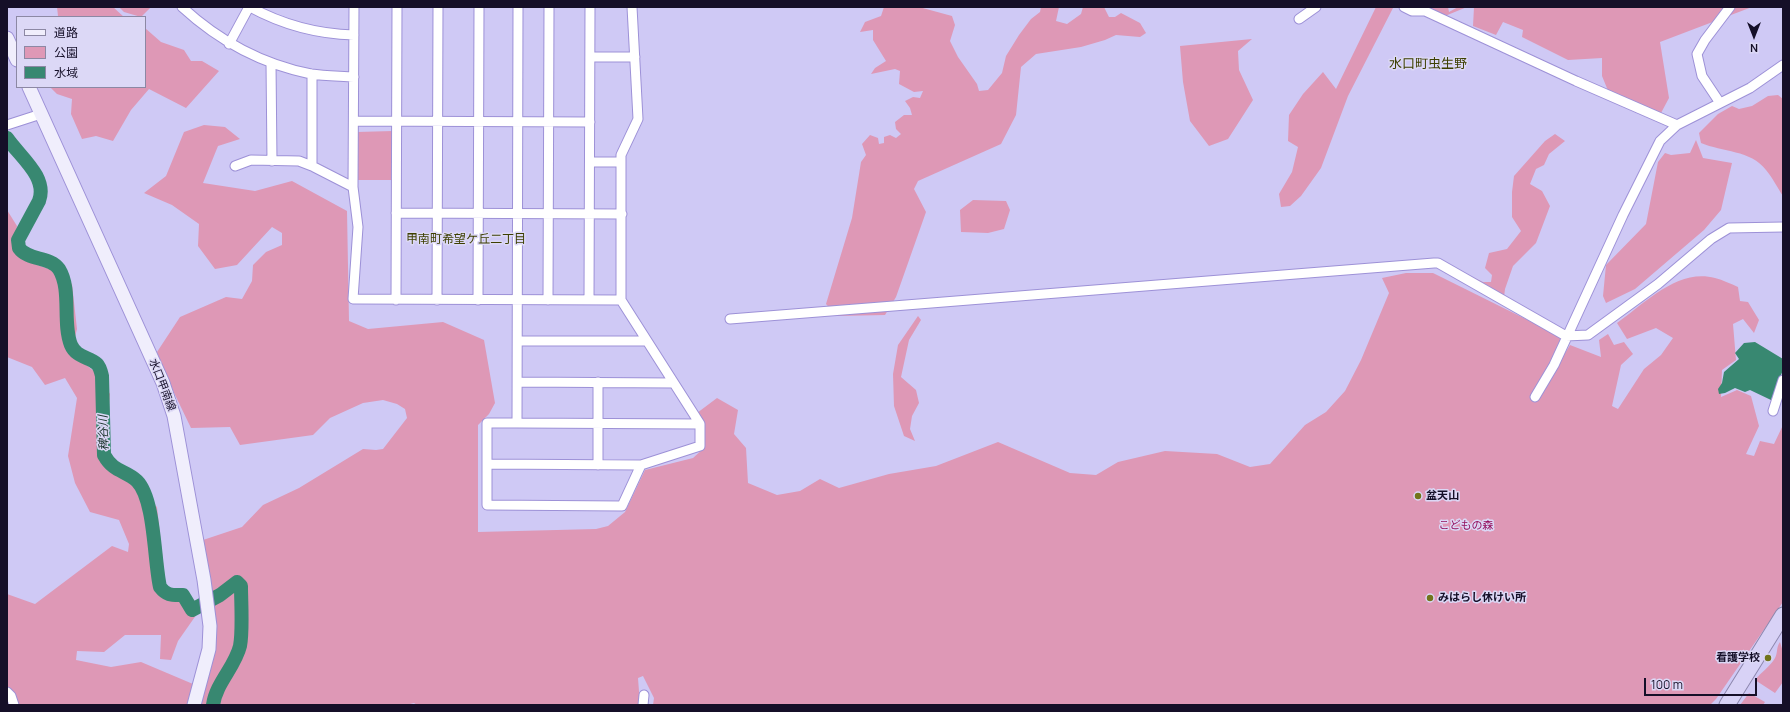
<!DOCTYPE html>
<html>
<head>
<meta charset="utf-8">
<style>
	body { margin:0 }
	#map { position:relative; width:1790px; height:712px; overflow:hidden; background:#cfc9f5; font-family:Manrope,"Noto Sans JP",sans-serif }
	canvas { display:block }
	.frame { position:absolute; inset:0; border:8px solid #150f28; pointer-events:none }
	.legend { position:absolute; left:16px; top:16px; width:130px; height:72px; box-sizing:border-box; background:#dcd8f6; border:1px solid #8c88a4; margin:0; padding:5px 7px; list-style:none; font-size:12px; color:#150f28 }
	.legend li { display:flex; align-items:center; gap:8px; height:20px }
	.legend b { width:20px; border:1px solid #8c88a4 }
	.north { position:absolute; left:1734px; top:16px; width:40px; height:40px; -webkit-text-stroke:3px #dcd8f6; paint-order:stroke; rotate:180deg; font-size:11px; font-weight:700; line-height:16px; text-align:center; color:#150f28 }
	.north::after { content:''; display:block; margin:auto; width:14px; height:18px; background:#150f28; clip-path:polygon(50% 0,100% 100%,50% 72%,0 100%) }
	.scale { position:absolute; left:1644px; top:678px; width:113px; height:18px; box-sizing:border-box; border:2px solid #150f28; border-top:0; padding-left:5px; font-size:12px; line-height:14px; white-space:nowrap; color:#150f28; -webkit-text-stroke:3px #dcd8f6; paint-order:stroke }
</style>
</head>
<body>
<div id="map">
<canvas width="1790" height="712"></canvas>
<div class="frame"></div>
<ul class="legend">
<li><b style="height:5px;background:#f0eefc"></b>道路</li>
<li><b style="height:11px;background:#de98b6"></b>公園</li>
<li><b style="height:11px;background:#388871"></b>水域</li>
</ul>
<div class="north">N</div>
<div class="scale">100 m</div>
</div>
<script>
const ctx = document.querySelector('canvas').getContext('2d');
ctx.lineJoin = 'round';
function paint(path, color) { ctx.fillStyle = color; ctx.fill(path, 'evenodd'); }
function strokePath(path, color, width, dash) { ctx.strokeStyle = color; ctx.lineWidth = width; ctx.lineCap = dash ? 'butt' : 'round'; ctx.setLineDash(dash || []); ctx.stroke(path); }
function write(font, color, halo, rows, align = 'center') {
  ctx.font = font + ' Manrope,"Noto Sans JP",sans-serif'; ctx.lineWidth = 3; ctx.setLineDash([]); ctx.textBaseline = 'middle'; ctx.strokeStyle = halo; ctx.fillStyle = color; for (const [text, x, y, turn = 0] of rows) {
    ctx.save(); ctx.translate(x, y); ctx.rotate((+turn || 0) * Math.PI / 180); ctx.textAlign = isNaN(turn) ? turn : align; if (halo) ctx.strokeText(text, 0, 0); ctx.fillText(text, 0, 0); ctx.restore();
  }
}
const green = new Path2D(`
	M57,7H113L124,17H60L58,16Z
	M119,7H151L141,17L124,12Z
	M884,7H919L952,16L955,25L950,41L958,57L977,84L979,91L988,90L1002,73L1006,56L1019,35L1031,19L1040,12L1041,7H1059L1056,21L1067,24L1081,14L1083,7H1104L1109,17H1115L1121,13L1140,23L1146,33L1140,37L1116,35L1105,40L1081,47L1036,54L1021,67L1016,115L1001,144L918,181L914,189L926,212L896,297L885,315L837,316L826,304L852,218L861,162L866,155L862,144L870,135L878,138L879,144L884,143V137L890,135L896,138L901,134L896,129L895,122L904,115H912L910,108L905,101L913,97L920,98L923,91L914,92L899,84L900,71L895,69L871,74L875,68L886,61L873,40V30L860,32L865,22L881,16Z
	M1376,7H1448L1449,12L1458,7H1467L1445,16L1422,8H1393L1348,96L1321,168L1301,196L1290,206L1281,207L1279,194L1292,172L1298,147L1288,141L1289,115L1303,94L1323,72L1336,89Z
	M1474,7H1752L1660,42L1669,98L1661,113L1609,93L1602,76V58L1568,60L1522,37L1523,30L1503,22L1496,35L1473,26Z
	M145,28L161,42L184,50L191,61H202L219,71L186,108L149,89L131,110L113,141L96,136L82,139L71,114L72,99L57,94L50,87H145Z
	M1252,39L1238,51L1239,70L1253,100L1228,139L1209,146L1190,121L1183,82L1180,46Z
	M1778,95L1783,99V196C1778,189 1773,178 1766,170C1751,150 1722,152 1701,143L1699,133L1718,114L1732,106L1739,109L1752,106L1768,96Z
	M204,125L225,127L240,139L218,146L203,183L255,191L292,181L347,211L349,321L368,329L443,322L484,340L495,403L489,414L478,425V532L596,529L608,526L625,512L645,470L693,458L704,448V423L697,413L717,398L738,410L734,434L746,448L748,483L777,495L800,491L820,479L839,488L889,474L936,466L998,442L1070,473L1096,475L1118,462L1165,451L1217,454L1250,467L1270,464L1305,425L1326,412L1345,391L1361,360L1389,293L1382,278L1406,273H1433L1562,337L1556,368L1570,345L1601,357L1599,340L1608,334L1614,345L1624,342L1633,354L1621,365L1612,406L1618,409L1644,369L1661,355L1673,338L1656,328L1627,339L1617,323C1645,303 1678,268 1715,278C1723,280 1731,284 1738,287L1740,301L1748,302L1759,320L1754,333L1743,319L1733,324L1736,360L1722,370L1721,397L1737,390L1751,396L1759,426L1746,454L1754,456L1760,441L1774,444L1783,425V602L1716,699L1710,705H653L654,698L643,676L638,678L640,705H417L414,703L406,705H199L215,644V610L203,540L242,527L263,505L299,488L363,449L376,450L383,449L407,418L405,409L397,404L383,400L363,403L330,418L313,435L240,445L230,427L191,428L164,372L157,352L180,317L226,297L242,299L252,281L253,265L266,252L282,245V233L272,227L237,265L215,269L198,246L199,224L172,205L144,193L166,176L184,132Z
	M393,131L392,180H358L357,132Z
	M1555,134L1565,141L1549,154L1544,165L1536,169L1530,184L1542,191L1550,206L1536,243L1513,266L1505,289L1504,297L1445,273L1456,269L1483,282H1491L1492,275L1485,268L1489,253L1507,249L1521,231L1512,217V192L1514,176L1545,141Z
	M1696,140L1703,158L1732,163L1721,210L1704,230L1635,289L1606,303L1603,296L1606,265L1646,224L1658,162L1665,153L1671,155L1690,153Z
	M973,200L1006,201L1010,210L1004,229L988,233L961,232L960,210Z
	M7,210L17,226L14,246L29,262L52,270L72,284L77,329L71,353L95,372L110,394L103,459L157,507L167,598L199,602V611L178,641L171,660L160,659L161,635H125L104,652L77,651L76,660L111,667L141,662L193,684L187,705H7V594L35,604L112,546L128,552L129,544L119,520L90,512L75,483L68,456L77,398L65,378L45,385L32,367L7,357Z
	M918,316L921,320L909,340L901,377L916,390L919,403L912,416L910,429L915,441L904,436L894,406L893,374L898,345Z
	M1780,642L1783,652V682L1775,693L1755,680C1761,672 1770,667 1775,658C1778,653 1776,647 1780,642Z
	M1749,693L1765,702L1763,705H1740Z`);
const water = new Path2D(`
	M1755,342L1783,359V370L1771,400L1750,390L1745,392L1735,388L1725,393L1719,394L1718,389L1722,383L1724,372L1739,359L1735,353L1744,343Z`);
const river = new Path2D(`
	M7,138C20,157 48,177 39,201L18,240L19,248C28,261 50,256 59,269C72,290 62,323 71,345C76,357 89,357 97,364C100,367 101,372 102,376L104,455C114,473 126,470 137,481C155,499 154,561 160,587C167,596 172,595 183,595L192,610L220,595L237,582L241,586C241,602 243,631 240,646C235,667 216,683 213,705`);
const minor = new Path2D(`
	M182,7C219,41 261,64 311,74C325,76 340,76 354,77
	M250,7C283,25 316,34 354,35
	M354,7L353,187L358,227L353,299L621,300
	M518,7L517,423H487V505L622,506L641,465L700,446V424L621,300V155L638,119L632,7
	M1404,7L1412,11H1425L1576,81L1677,125
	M1299,19L1316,7
	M229,44L249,7
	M590,57H635
	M271,63L272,161
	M312,74V166
	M1720,103L1702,76L1697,54L1705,40L1730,7
	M354,121L590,122
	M7,125L41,114
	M590,162H621
	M235,166L251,160L299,161L312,166L353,187
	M396,213L622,214
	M396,300L397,7
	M437,300L438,7
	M478,300L479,7
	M548,300L549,7
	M589,300L590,7
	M730,319L1434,263H1438L1566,336L1588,335L1658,284L1711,239L1729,228L1783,227
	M518,341H647
	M518,382L673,383
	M1535,397L1554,365L1623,215L1660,141L1677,125L1750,88L1783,65
	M1773,411L1783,380
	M517,423L700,424
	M487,464L641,465
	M598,465V382
	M7,692L11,696L14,705
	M643,705L644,695`);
const secondary = new Path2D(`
	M7,38L17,60
	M29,87L163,383L174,416L204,580L210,626L209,649L194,705`);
const trunk = new Path2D(`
	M1727,705L1783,615`);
const markers = [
	[1418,496,4,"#71741b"],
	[1430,598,4,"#71741b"],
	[1768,658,4,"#71741b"]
];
const streetNames = [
	["水口甲南線",162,385,69]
];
const poiNames = [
	["盆天山",1426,496],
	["みはらし休けい所",1438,598],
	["看護学校",1760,658,"right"]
];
const parkNames = [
	["こどもの森",1466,526]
];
const neighbourhoodNames = [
	["甲南町希望ケ丘二丁目",466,240]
];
const waterNames = [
	["稗谷川",104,433,-92]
];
const quarterNames = [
	["水口町虫生野",1428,64]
];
paint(green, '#de98b6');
paint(water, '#388871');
strokePath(river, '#388871', 14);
strokePath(minor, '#9d91d7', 11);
strokePath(secondary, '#9d91d7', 15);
strokePath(trunk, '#8d87ad', 17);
strokePath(minor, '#fff', 9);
strokePath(secondary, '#f0eefc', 13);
strokePath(trunk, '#d8d2f6', 15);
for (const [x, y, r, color] of markers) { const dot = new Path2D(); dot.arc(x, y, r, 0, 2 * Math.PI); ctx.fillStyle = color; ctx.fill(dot); strokePath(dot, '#dcd8f6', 1.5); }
write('11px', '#150f28', '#dcd8f6', streetNames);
write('bold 11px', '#150f28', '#dcd8f6', poiNames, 'left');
write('11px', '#94105e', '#dcd8f6', parkNames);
write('12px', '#3d3f00', '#dcd8f6', neighbourhoodNames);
write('italic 12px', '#1a332b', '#dcd8f6', waterNames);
write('13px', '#3d3f00', '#dcd8f6', quarterNames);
</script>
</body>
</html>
